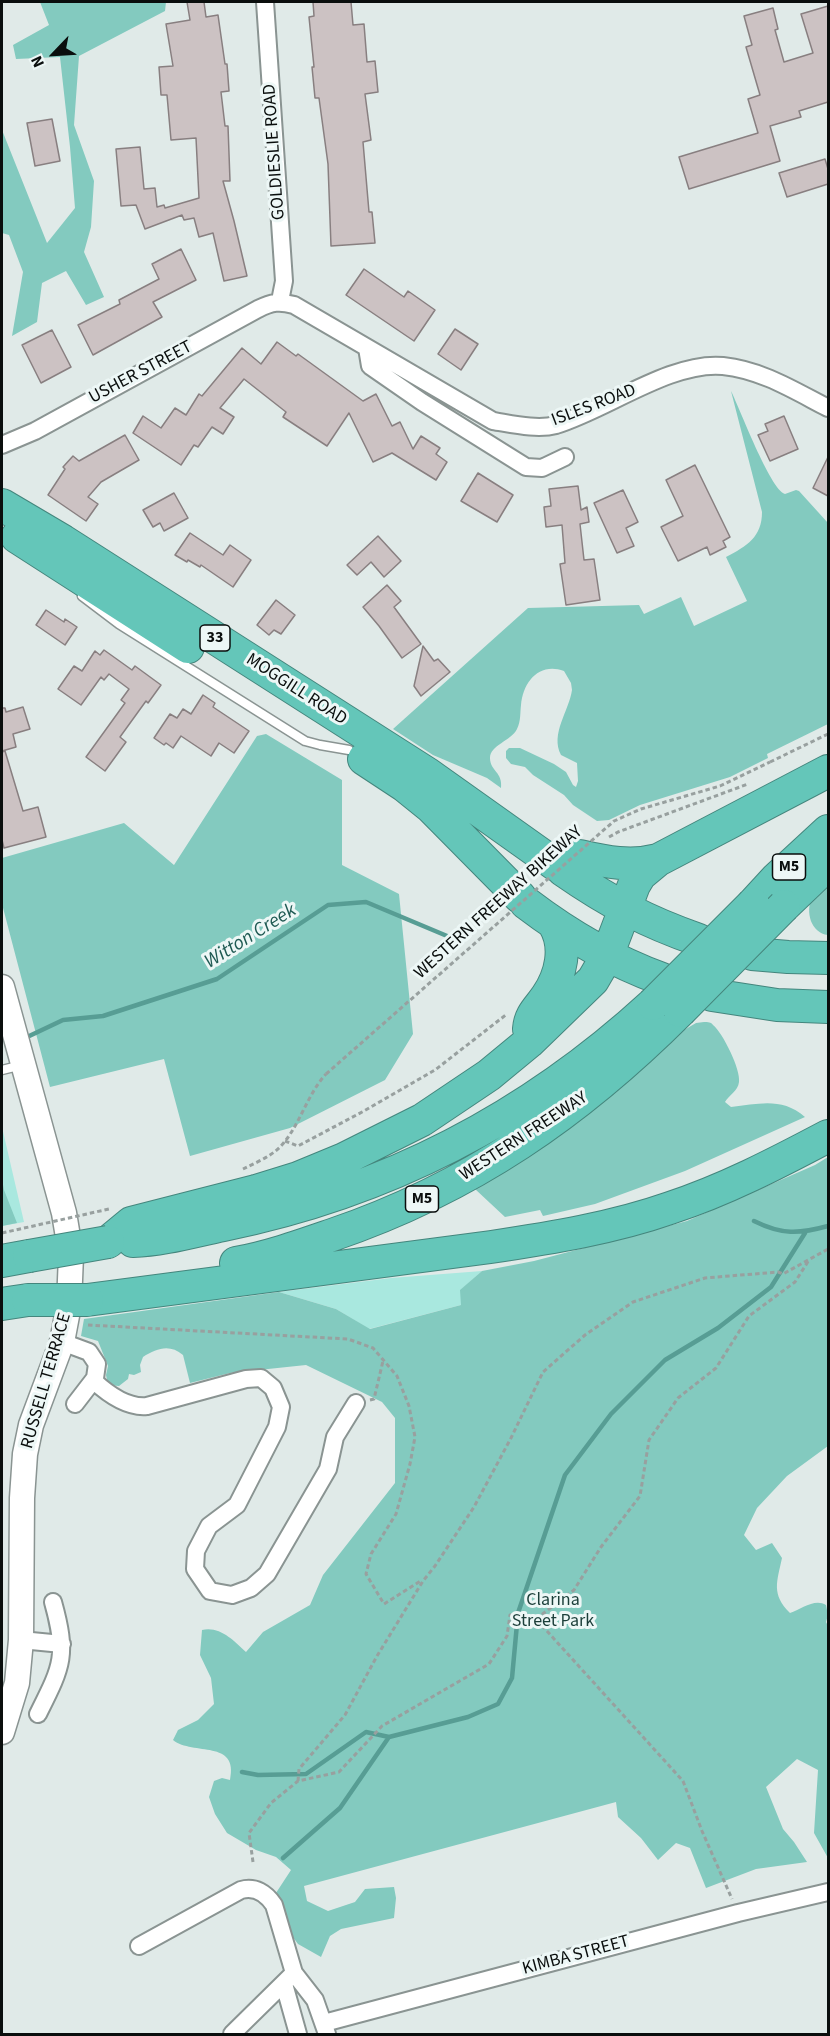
<!DOCTYPE html>
<html>
<head>
<meta charset="utf-8">
<style>
	body { margin:0 }
	#map { position:relative; width:830px; height:2036px; overflow:hidden; background:#e0eae8; font-family:"Source Sans 3",sans-serif }
	canvas { display:block }
	.frame { position:absolute; inset:0; border:3px solid #0a0e0d; pointer-events:none }
	.north { position:absolute; left:24px; top:24px; width:60px; height:60px; -webkit-text-stroke:4px #edf7f6; paint-order:stroke; rotate:245deg; font-size:16px; font-weight:700; line-height:24px; text-align:center; color:#0a0e0d }
	.north::after { content:''; display:block; margin:auto; width:21px; height:27px; background:#0a0e0d; clip-path:polygon(50% 0,100% 100%,50% 72%,0 100%) }
</style>
</head>
<body>
<div id="map">
<canvas width="830" height="2036"></canvas>
<div class="frame"></div>
<div class="north">N</div>
</div>
<script>
const ctx = document.querySelector('canvas').getContext('2d');
ctx.lineJoin = 'round';
function paint(path, color) { ctx.fillStyle = color; ctx.fill(path, 'evenodd'); }
function strokePath(path, color, width, dash) { ctx.strokeStyle = color; ctx.lineWidth = width; ctx.lineCap = dash ? 'butt' : 'round'; ctx.setLineDash(dash || []); ctx.stroke(path); }
function write(font, color, halo, rows, align = 'center') {
  ctx.font = font + ' "Source Sans 3",sans-serif'; ctx.lineWidth = 6; ctx.setLineDash([]); ctx.textBaseline = 'middle'; ctx.strokeStyle = halo; ctx.fillStyle = color; for (const [text, x, y, turn = 0] of rows) {
    ctx.save(); ctx.translate(x, y); ctx.rotate((+turn || 0) * Math.PI / 180); ctx.textAlign = isNaN(turn) ? turn : align; if (halo) ctx.strokeText(text, 0, 0); ctx.fillText(text, 0, 0); ctx.restore();
  }
}
const green = new Path2D(`
	M2,1127L24,1222L2,1226Z
	M482,1271L461,1290V1305L369,1329L336,1309L279,1292L391,1278Z`);
const forest = new Path2D(`
	M40,2H166L165,11L79,56L74,125L94,181L91,227L84,252L104,297L86,305L66,271L42,283L37,322L12,336L23,272L9,235L2,233V130L47,243L75,208L70,147L60,57L16,59L13,45L49,25Z
	M731,391C740,409 770,489 785,494L796,490L799,491L828,523V724L767,754L768,758L730,777L640,805L609,820L597,821L573,805L564,795L533,775L525,767L511,764L506,758V751L509,748H520L554,764L566,772L573,785L576,787L578,781L577,763L561,755C550,734 569,711 572,690L571,683L564,671C539,662 523,682 521,705C520,713 521,721 517,729C511,741 490,745 490,758C490,771 503,772 501,788L487,778L433,755L393,729L528,608L639,605L644,614L681,597L694,626L747,601L726,557C747,546 762,537 762,512Z
	M266,734L342,780V865L399,894L413,1034L385,1080L290,1128L190,1156L164,1059L50,1087L2,904V858L124,823L174,865L257,736Z
	M828,879V935C811,933 805,912 812,897C816,891 824,884 828,879Z
	M704,1022C708,1022 711,1022 713,1025C723,1033 741,1070 739,1082C738,1091 729,1095 725,1102L731,1107C759,1104 782,1097 805,1117L685,1171L595,1204L543,1216L540,1210L505,1217L475,1189L558,1135L667,1040L696,1023Z
	M828,1157V1446L787,1476L757,1508L744,1535L756,1550L772,1543L782,1558C777,1582 771,1594 790,1613C801,1609 815,1598 826,1605L828,1615L826,1622L828,1626V1858L814,1833L818,1770L797,1759L766,1787L783,1829L794,1842L807,1862L756,1869L706,1888L690,1848L676,1843L658,1860L641,1838L618,1817L616,1802L304,1886L307,1901L328,1911L355,1902L365,1889L394,1887L396,1898L394,1918L341,1929L330,1936L321,1957L298,1944L284,1925L274,1896L291,1870L276,1857L256,1850L227,1833L215,1814L209,1797L214,1781L222,1778L230,1780C239,1739 193,1756 173,1740L178,1730L198,1720L214,1704L211,1678L200,1655L202,1630C220,1626 233,1640 246,1652L263,1632L310,1605L323,1575L395,1483V1418L382,1402L306,1365L230,1373L190,1383L183,1355C170,1344 157,1348 143,1357L140,1365L141,1372L134,1375L129,1374L128,1379L119,1386L108,1385L106,1375L108,1366L98,1341L81,1336L84,1319L279,1292L336,1309L370,1329L461,1305L460,1290L482,1271L534,1261L687,1221L815,1165Z
	M2,1179L4,1190L17,1223L2,1226Z`);
const stream = new Path2D(`
	M25,1038L63,1020L103,1016L217,979L328,905L366,902L459,941
	M754,1221C782,1235 799,1234 828,1226
	M242,1772L258,1775L306,1774L366,1732L389,1737
	M283,1858L340,1808L389,1737L468,1717L498,1704L512,1678L518,1613L565,1475L611,1414L665,1360L718,1328L771,1287L805,1233`);
const building = new Path2D(`
	M187,2H204L206,17L218,15L225,64H227L229,91L221,92L225,126H228L230,181H223L234,221L247,276L224,281L213,233L199,237L194,218L184,220L182,215L145,229L136,205L121,206L116,149L140,147L144,189L155,188L157,207L164,205L165,208L199,198L196,138L171,140L167,95H161L159,67L173,66L166,24L190,20Z
	M313,2H351L353,25L364,24L367,62L375,61L378,92L365,94L371,140L363,142L369,212H372L375,243L331,246L328,164L319,98H315L312,67H314L309,17L314,16Z
	M828,6V102L799,111L801,117L770,126L780,161L689,189L679,157L758,133L748,99L760,95L746,47L752,45L744,16L773,8L778,29L775,30L784,62L813,53L801,14Z
	M52,119L60,161L35,166L27,123Z
	M825,159L828,169V184L787,197L779,173Z
	M181,249L196,280L153,302L162,317L93,355L78,325L120,304L119,300L159,279L152,264Z
	M364,269L404,297L408,291L435,310L414,341L346,295Z
	M455,329L478,344L461,370L438,354Z
	M52,330L71,367L41,383L22,345Z
	M277,342L296,356L298,354L363,401L376,394L392,426L400,422L413,449L421,436L440,448L436,454L447,462L436,480L392,453L373,462L349,413L327,446L283,417L286,412L244,379L220,408L234,417L223,434L212,427L198,447L194,445L181,465L133,433L143,416L161,428L175,408L186,415L199,394L202,396L242,348L261,364Z
	M784,416L798,449L770,461L758,435L768,431L765,424Z
	M125,435L139,460L101,482L88,497L98,504L86,521L48,495L65,469L63,467L73,456L79,461Z
	M828,457V496L813,488Z
	M695,465L730,537L723,541L726,547L710,555L707,547L678,561L661,527L683,516L666,480Z
	M478,473L513,495L497,522L461,501Z
	M578,486L581,510L587,507L589,522L580,524L584,560L594,559L600,600L566,605L560,564L565,563L562,525L546,527L544,507L551,506L549,489Z
	M623,490L638,522L626,528L634,546L617,553L594,503Z
	M174,493L188,518L164,531L160,523L153,527L143,510Z
	M190,533L223,555L230,545L251,560L233,587L201,565L200,567L188,560L187,562L175,555Z
	M378,536L401,561L384,577L371,562L357,575L347,565Z
	M387,585L401,601L394,607L421,644L402,658L379,626L363,607Z
	M276,600L295,615L281,634L274,630L269,635L257,625Z
	M46,610L64,622L65,619L77,627L65,645L36,625Z
	M423,646L434,661L438,659L450,672L421,696L414,686Z
	M104,650L132,670L135,666L161,685L148,703L146,701L120,737L126,742L105,771L86,757L125,703L121,700L129,689L109,674L104,680L101,677L81,705L58,689L74,666L82,671L95,651L100,655Z
	M203,695L215,703L213,707L249,731L234,753L219,743L211,756L181,736L173,748L166,743L164,745L154,738L170,714L177,718L183,709L191,714Z
	M23,707L30,729L13,734L16,747L2,751V708H5L6,712Z
	M5,751L23,811L38,807L46,837L4,848L2,840V752Z`);
const path = new Path2D(`
	M770,762L828,734
	M609,837L618,832L748,784
	M285,1141L298,1146L364,1111L435,1070L507,1014
	M243,1169C255,1163 270,1157 280,1147C300,1126 306,1096 326,1074
	M88,1325L348,1339L373,1348L397,1376L409,1406L415,1437L410,1464L396,1514L371,1554L366,1574L384,1604L422,1580
	M370,1400L374,1399L383,1361
	M536,1619L574,1590L601,1547L640,1496L649,1440L678,1398L716,1368L749,1316L795,1282L809,1260
	M298,1781L299,1769L345,1715L377,1656L423,1581L435,1566L474,1507L511,1438L543,1372L585,1335L633,1302L705,1278L778,1272L783,1274L828,1249
	M253,1862L249,1833L271,1803L298,1781L339,1772L382,1726L489,1664L507,1636L510,1615H527L536,1619L683,1781L702,1831L732,1899`);
const lane = new Path2D(`
	M82,596L119,624L305,741L320,745L349,750
	M2,1070L22,1065`);
const street = new Path2D(`
	M265,2L284,281L280,301
	M367,348L370,366L422,402L526,467L542,468L565,457
	M2,445L35,431L258,309C272,302 279,301 294,305L493,421C512,424 537,430 556,425C606,410 671,361 723,366C762,370 795,391 828,408
	M62,1342L89,1352L97,1364L95,1378L75,1404
	M94,1381C108,1394 127,1408 147,1406L246,1379L261,1378L273,1388L281,1407L277,1427L237,1505L209,1526L196,1551L195,1569L210,1591L232,1595L251,1588L267,1574L328,1469L335,1437L356,1403
	M21,1640L62,1644
	M38,1714C62,1666 68,1656 53,1602
	M139,1946L241,1890C255,1886 266,1893 274,1905L294,1973L315,2000L327,2034
	M284,1984L298,2034
	M324,2023L738,1913L828,1892
	M232,2034L294,1973`);
const secondary = new Path2D(`
	M2,987L64,1213L71,1255L69,1305L62,1342L31,1425L25,1454L22,1498L21,1640L17,1683L2,1732`);
const highway = new Path2D(`
	M2,505L63,541L428,774L556,865
	M17,537L188,647
	M364,759L405,786L431,807L520,897
	M580,856C606,862 631,867 658,860
	M563,870C609,902 647,922 699,940
	M526,903C568,935 612,961 662,979
	M753,904L776,879L828,831
	M784,906L828,864
	M752,954L788,957L828,958
	M712,995L777,1005L828,1007
	M529,1029C530,1014 539,1008 547,996C561,975 568,947 554,924
	M133,1241C163,1240 194,1231 223,1225C387,1192 530,1117 653,1004
	M108,1242L131,1223L256,1191L298,1178L344,1159L422,1120L489,1075L529,1042L593,980L607,956L634,885L640,875L658,860L828,771
	M2,1261L29,1256
	M236,1263C269,1257 300,1246 332,1235C470,1188 578,1113 680,1011
	M87,1300L491,1247C551,1238 613,1228 670,1208C725,1190 777,1163 828,1136
	M2,1304L28,1300`);
const pathBridge = new Path2D(`
	M326,1074L614,821L641,809L720,786L770,762
	M2,1233L109,1209`);
const highwayBridge = new Path2D(`
	M653,1004L753,904
	M680,1011L784,906
	M29,1256L108,1242
	M28,1300H87`);
const shields = [
	[215,638,30],
	[789,867,33],
	[422,1199,33]
];
const shieldNames = [
	["33",215,638],
	["M5",789,867],
	["M5",422,1199]
];
const streetNames = [
	["GOLDIESLIE ROAD",275,152,-94],
	["USHER STREET",141,373,-28],
	["ISLES ROAD",594,406,-21],
	["MOGGILL ROAD",296,690,33],
	["WESTERN FREEWAY BIKEWAY",499,903,-42],
	["WESTERN FREEWAY",524,1137,-33],
	["RUSSELL TERRACE",47,1381,-74],
	["KIMBA STREET",576,1956,-15]
];
const parkNames = [
	["Clarina",553,1601],
	["Street Park",553,1622]
];
const waterNames = [
	["Witton Creek",251,937,-32]
];
paint(green, '#a9e8df');
paint(forest, '#83cabf');
strokePath(stream, '#579d94', 4.5);
paint(building, '#ccc2c3');
strokePath(building, '#887f80', 1.5);
strokePath(lane, '#8a9492', 11);
strokePath(street, '#8a9492', 20);
strokePath(secondary, '#8a9492', 27);
strokePath(highway, '#44867d', 34);
strokePath(path, '#98a09f', 3, [4.5, 3]);
strokePath(lane, '#fff', 8);
strokePath(street, '#fff', 16);
strokePath(secondary, '#fff', 24);
strokePath(highway, '#64c6b9', 32);
strokePath(highwayBridge, '#44867d', 34, []);
strokePath(pathBridge, '#98a09f', 3, [4.5, 3]);
strokePath(highwayBridge, '#64c6b9', 32);
for (const [x, y, w] of shields) { const box = new Path2D(); box.roundRect(x - w / 2, y - 13, w, 26, 4.5); ctx.fillStyle = '#edf7f6'; ctx.fill(box); strokePath(box, '#0a0e0d', 1.5); }
write('bold 16px', '#0a0e0d', null, shieldNames);
write('18px', '#0a0e0d', '#edf7f6', streetNames);
write('18px', '#1b3e39', '#edf7f6', parkNames);
write('italic 20px', '#1f5a53', '#edf7f6', waterNames);
</script>
</body>
</html>
